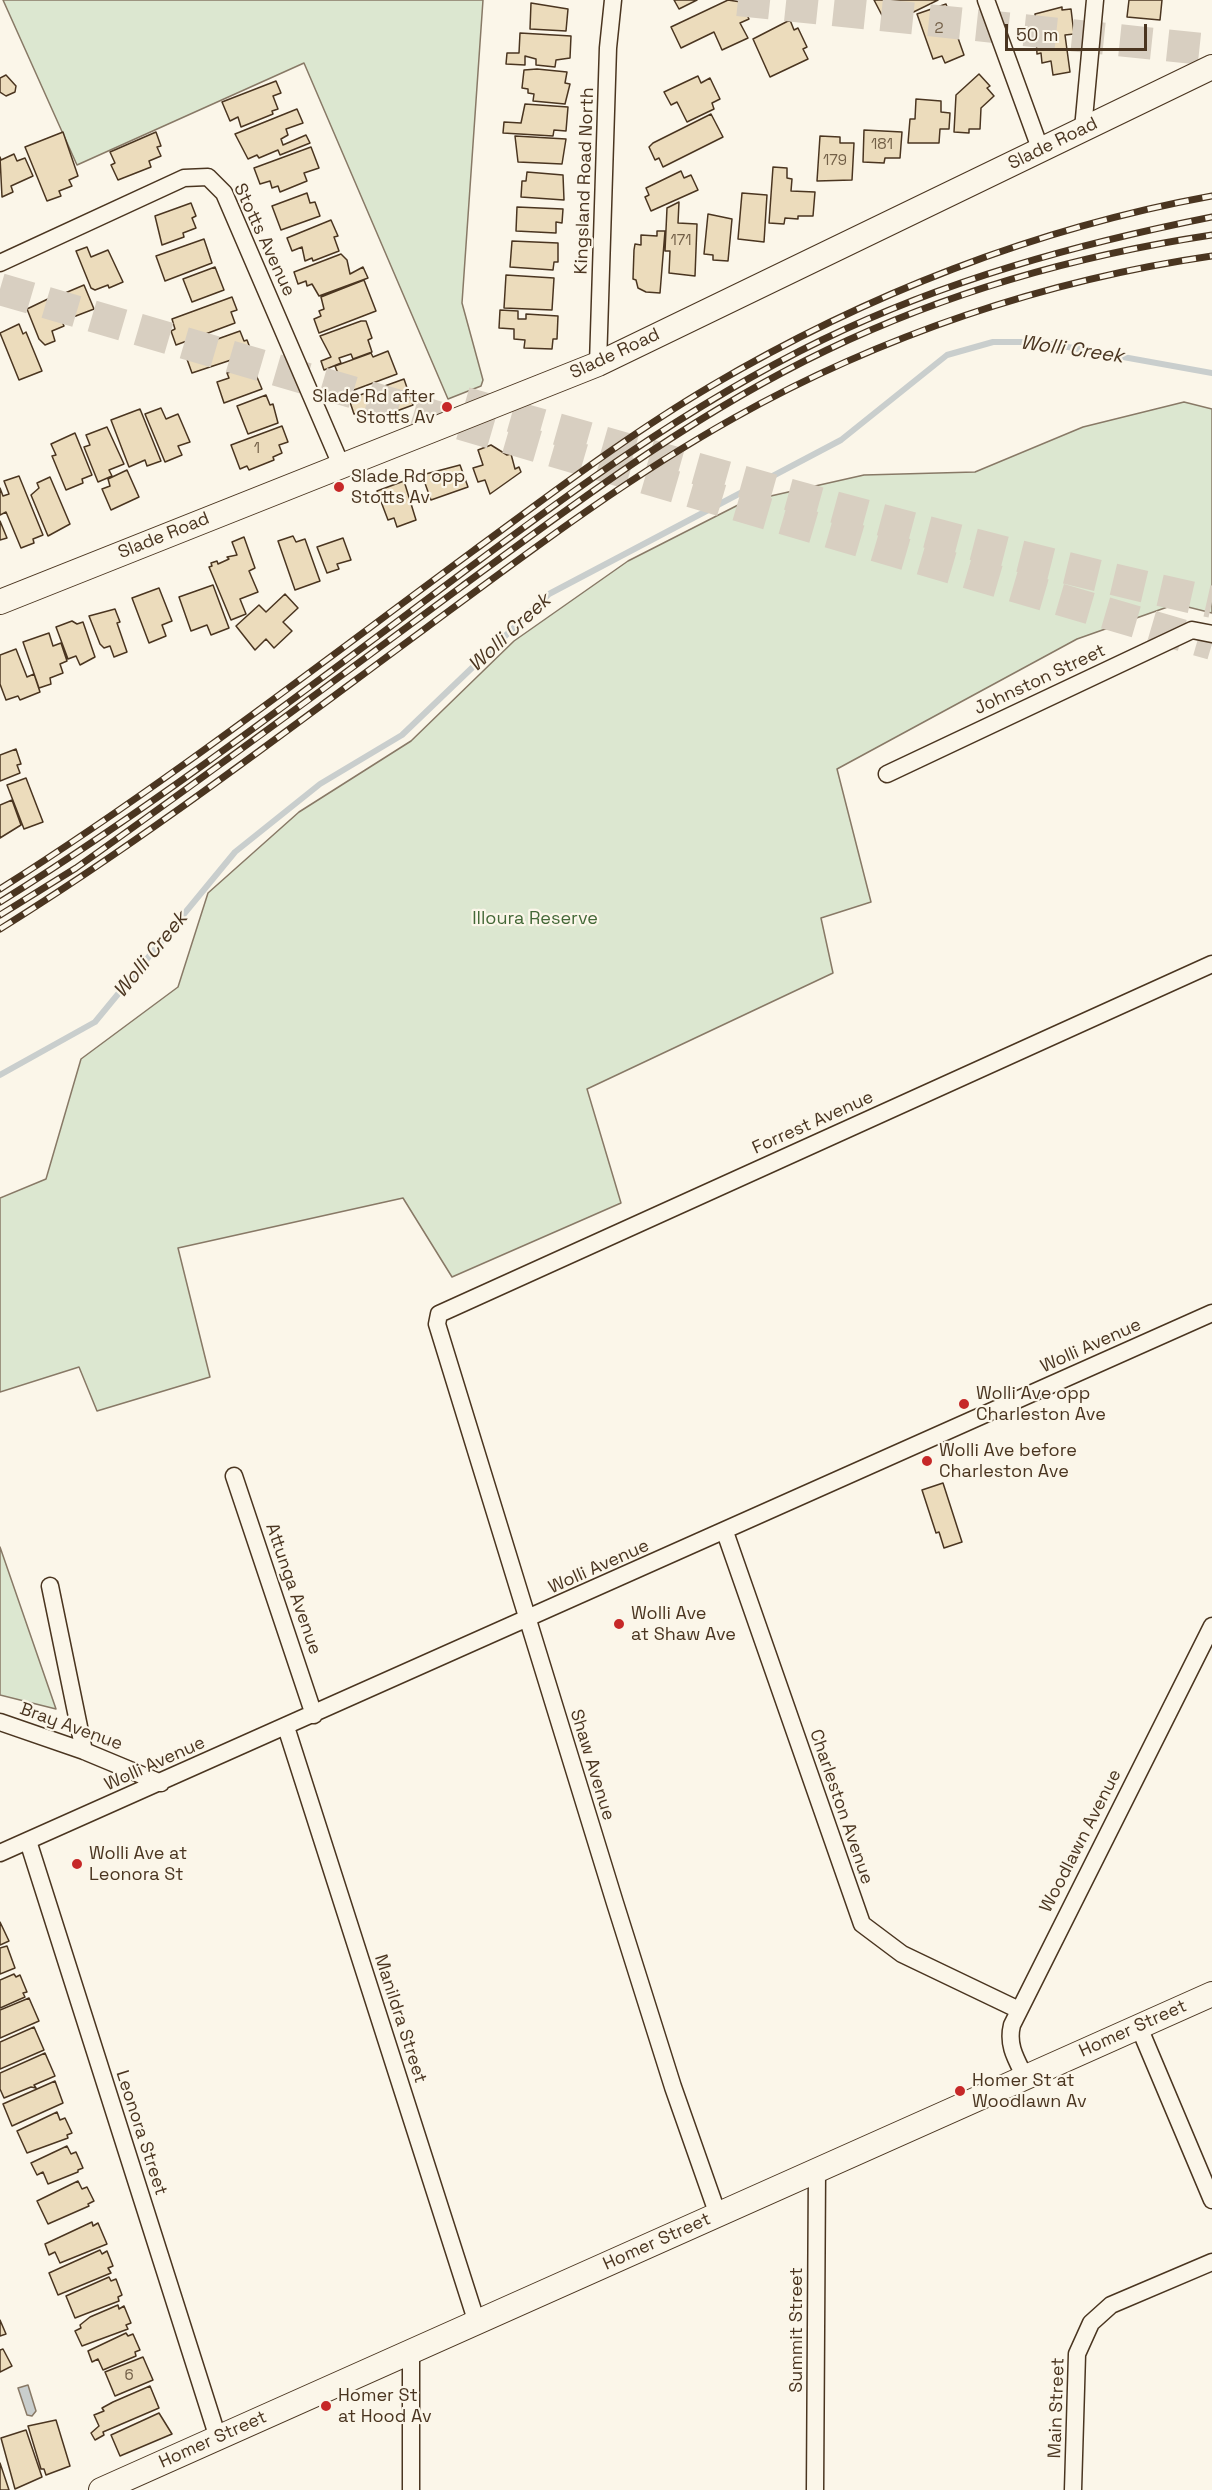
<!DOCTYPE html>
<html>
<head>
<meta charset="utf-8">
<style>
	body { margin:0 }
	#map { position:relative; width:1212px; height:2490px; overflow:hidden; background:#fbf6e9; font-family:"Space Grotesk",sans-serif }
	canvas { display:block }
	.scale { position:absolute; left:1005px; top:24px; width:142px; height:27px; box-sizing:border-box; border:3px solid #4a3520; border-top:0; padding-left:8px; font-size:18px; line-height:21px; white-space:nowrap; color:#4a3520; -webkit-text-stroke:4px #fbf6e9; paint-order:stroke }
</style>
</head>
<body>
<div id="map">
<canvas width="1212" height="2490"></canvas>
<div class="scale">50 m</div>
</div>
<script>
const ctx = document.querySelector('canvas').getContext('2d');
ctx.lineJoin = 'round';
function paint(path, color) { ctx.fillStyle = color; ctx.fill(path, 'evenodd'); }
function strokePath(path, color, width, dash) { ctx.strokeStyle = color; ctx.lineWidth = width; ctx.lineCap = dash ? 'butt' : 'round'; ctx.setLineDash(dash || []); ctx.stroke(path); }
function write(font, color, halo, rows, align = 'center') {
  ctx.font = font + ' "Space Grotesk",sans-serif'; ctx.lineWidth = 4.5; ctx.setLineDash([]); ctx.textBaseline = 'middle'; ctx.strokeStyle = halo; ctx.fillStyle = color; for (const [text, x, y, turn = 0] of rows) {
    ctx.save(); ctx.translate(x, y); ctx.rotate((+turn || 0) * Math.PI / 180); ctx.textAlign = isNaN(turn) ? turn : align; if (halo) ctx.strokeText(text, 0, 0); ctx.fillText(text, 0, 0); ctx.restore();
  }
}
const green = new Path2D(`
	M3,0H483L462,303L483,380L481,386L448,399L304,63L77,165Z
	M1184,402L1212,409V613L1176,604L1077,639L837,769L871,902L821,918L833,973L587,1089L621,1203L452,1277L403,1198L178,1248L210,1377L97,1411L79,1367L0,1392V1198L46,1179L81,1059L178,987L208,893L299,812L411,741L514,641L628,561L744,502L864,475L975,472L1083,427Z
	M0,1547L56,1709L0,1695Z`);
const water = new Path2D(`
	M28,2385L36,2411L32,2416L27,2415L18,2388Z`);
const stream = new Path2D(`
	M0,1075L95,1022L235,852L320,784L402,735L549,594L841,440L947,355L993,342H1040L1212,373`);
const building = new Path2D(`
	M674,0H697L679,9Z
	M728,0L741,2L749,19L740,23L748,38L722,50L714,32L681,48L671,27Z
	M874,0H938L887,25Z
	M1129,0H1162L1160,20L1127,17Z
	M531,3L568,9L566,31L530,29Z
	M946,4L964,55L945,63L942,56L933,59L917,14Z
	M1062,7V10L1071,9L1074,34L1065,35L1070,72L1053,75L1051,61L1042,63L1041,53L1037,54L1035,14Z
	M790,20L794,30L798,28L807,47L803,49L808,59L770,77L753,39Z
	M520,33L571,36L570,58L556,60L555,67L536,65V59L525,56V65L506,64L507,53H519Z
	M537,69L567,72L565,83L570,84L565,104L533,101L534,94L528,93V89L522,88L524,70Z
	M979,74L990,86L987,88L994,96L981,108L980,129H969V133L954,132L956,95Z
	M6,75L16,86L15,92L6,96L0,92V78Z
	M698,76L701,83L710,78L720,99L712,103L714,109L687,122L677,102L671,105L664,92Z
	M276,81L281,93L273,96L278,109L272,111L273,114L241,127L238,117L230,121L222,102Z
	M916,99L941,101V112L950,113L949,129H940L939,143H908L910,119H915Z
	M525,104L568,107L566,131L554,130L553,136L503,133L504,122L521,123Z
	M297,109L303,123L286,129L288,135L281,139L283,145L306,135L310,143L280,155L278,150L259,158L257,155L248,159L235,134Z
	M711,114L723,137L663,167L659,158L655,160L649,147L653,143Z
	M864,130L902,132L900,158H885L884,163L863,162Z
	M63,132L78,176L69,180L72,186L59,191L61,196L47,201L25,147Z
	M156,132L161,146L157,147L161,156L149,161L151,167L118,180L111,165L115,163L110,152Z
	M515,136L566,139L562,164L518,162Z
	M820,136L840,137V143H854L852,180L817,181Z
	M311,147L319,168L304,173L307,181L280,192L278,186L272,188L270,181L260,184L254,168Z
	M14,154L17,161L25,158L33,176L11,186L13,192L2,197L0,157L1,160Z
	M773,167L787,168V178L792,179L791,191L815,192L813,216H798V219L785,218L784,224L769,223Z
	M681,171L684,178L691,175L698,190L651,211L645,197L649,195L646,188Z
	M527,172L563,175L564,200L521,197L522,181H526Z
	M307,193L310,203L315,202L320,216L281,230L272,206Z
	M742,193L767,195L764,242L738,239Z
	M679,202L678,223L697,224L695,276L669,273L670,251H665L667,208Z
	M191,203L196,216L192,218L196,228L183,233L184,237L162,245L155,216Z
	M517,207L563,209L562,223L556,222V233L516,231Z
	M708,214L732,219L728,261L713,260V255L704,254Z
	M331,220L338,236L334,237L339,251L313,261L312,258L305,261L302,247L292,251L287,238Z
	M657,231H665L660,293L646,292L638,288L636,280L633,279L634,250L635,244L641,245V235L657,236Z
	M204,239L212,263L165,281L156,256Z
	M512,241L558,243V262H554L553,270L510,267Z
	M87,247L91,257L108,250L123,282L109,288L108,285L95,290L91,288L76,251Z
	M341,254L347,260L350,274L363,267L368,278L319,296L312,284L307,286L306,281L298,284L294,272Z
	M215,267L224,290L192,302L183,279Z
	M506,275L554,278L552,310L504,308Z
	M364,280L376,311L319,333L314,319L321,316L319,311L324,309L321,297Z
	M84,285L94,309L68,319L58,296Z
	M52,297L64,326L52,331L55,341L45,345L39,339L27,309Z
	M232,297L237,310L231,312L235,323L176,345L171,331L175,329L172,319Z
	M500,310L518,311V319H526V314L558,316L557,339H553L552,349L524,348L525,340L514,339V329L499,328Z
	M361,321H366L372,338L368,340L372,352L353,359L351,354L339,358L341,363L324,370L321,361L331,357L320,336Z
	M19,324L23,334L26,332L42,371L19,380L0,333Z
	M240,331L244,341L247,340L252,353L192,373L184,351Z
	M388,351L397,374L346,393L335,366L371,353L373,357Z
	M246,367L248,372L254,370L262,389L224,403L217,382L229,378L227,373Z
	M404,379L413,405L394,412L396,416L377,423L369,410L354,414L349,399Z
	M266,395L270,405L273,404L278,423L248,434L237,406Z
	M161,408L166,419L178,414L190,442L178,446L182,455L165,462L145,414Z
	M140,409L161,461L147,466L145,460L129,467L111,420Z
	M282,426L288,442L279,445L282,453L273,457L274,460L249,470L247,466L240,469L231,445Z
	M107,427L124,464L109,470L112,476L98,482L84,447L90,445L86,435Z
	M75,433L92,475L82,479L83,483L66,490L52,456L56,455L51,444Z
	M491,445L507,455L511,454L515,469L519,467L521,472L490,494L485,480L478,482L473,468L483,465L478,450Z
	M460,465L468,487L431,500L422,475Z
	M127,470L139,497L111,510L102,489L110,486L108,479Z
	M19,476L43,535L33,539L34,543L21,548L6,512L0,515V488L3,496L9,494L4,481Z
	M50,477L70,524L48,536L31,495L39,488L37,483Z
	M404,481L416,520L397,527L394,518L388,520L377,491Z
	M0,521L7,538L0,540Z
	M293,536L296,542L305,539L320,581L295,590L278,541Z
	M244,537L255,568L249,571L258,592L240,599L246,614L231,620L209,567L212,566L211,563L217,561L218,564L229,559L227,557L237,555L232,542Z
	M343,538L351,560L337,564L339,569L327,573L317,547Z
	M213,585L229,628L211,635L207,625L191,631L179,597Z
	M159,588L172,621L162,625L166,636L149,643L132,598Z
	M285,594L298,608L283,622L292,631L274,648L266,639L255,650L236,626L259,605L266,612Z
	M115,609L120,622L117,623L127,652L114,657L110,646L104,648L100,644L89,616Z
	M72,621L77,624L83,622L95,657L80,665L76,656L68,659L56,627Z
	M49,633L53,646L61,643L67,661L60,664L63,673L50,678L51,684L39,688L23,642Z
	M16,649L27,677L34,674L40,692L20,700L18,696L6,700L0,684V655Z
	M16,749L21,764L17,765L20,773L0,781V755Z
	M26,778L43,822L24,829L7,785Z
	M12,800L21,825L0,838V805Z
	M943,1483L962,1542L944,1548L939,1532L936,1533L922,1490Z
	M0,1922L9,1941L0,1945Z
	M7,1946L15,1968L0,1974V1948Z
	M14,1974L16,1977L20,1975L27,1992L23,1993L25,1997L0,2008V1980Z
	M29,1998L39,2021L0,2038V2010Z
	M34,2027L44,2050L0,2069V2042Z
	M45,2053L55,2076L34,2085L36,2088L31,2087L4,2098L0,2089V2073Z
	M55,2081L63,2103L12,2126L3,2104Z
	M57,2112L60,2120L65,2118L72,2133L67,2135L68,2138L27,2153L17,2131Z
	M67,2146L71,2154L76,2152L83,2168L78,2170V2172L48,2184L43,2172L37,2175L31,2163Z
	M78,2181L82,2189L87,2187L94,2201L88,2204L89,2206L48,2224L37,2201Z
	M92,2222L93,2226L98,2223L107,2244L60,2263L55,2252L49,2255L45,2244Z
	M100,2250L102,2254L107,2251L113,2266L108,2268L111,2273L58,2295L49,2273Z
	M109,2277L111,2281L116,2279L122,2295L118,2297L119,2301L75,2318L66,2296Z
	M118,2305L119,2309L124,2306L131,2323L126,2325L128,2329L82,2346L75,2331L81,2328L80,2325L90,2317Z
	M0,2320L6,2334L0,2336Z
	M126,2333L128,2336L133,2334L140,2350L135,2352L136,2356L103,2370L98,2359L92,2362L88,2351Z
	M3,2349L12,2366L0,2372V2350Z
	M143,2357L153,2380L115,2396L105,2372Z
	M150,2386L159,2408L103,2432L104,2435L95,2440L91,2433L99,2426L94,2415L104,2411L102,2408L113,2402Z
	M159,2413L172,2434L120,2456L111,2435Z
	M56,2420L70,2466L46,2475L44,2469H41L28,2426Z
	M26,2430L42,2477L15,2489L1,2438Z
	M0,2463L9,2490H0Z`);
const highwayTunnel = new Path2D(`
	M738,0L1212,50
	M0,289L1212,644
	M465,403C713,473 960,546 1212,602`);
const street = new Path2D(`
	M986,0L1041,151
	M1083,129L1095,0
	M0,263L184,178L208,177L224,193L341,465
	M598,364L608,48L613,0
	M887,774L1192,630L1212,634
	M234,1476L314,1715
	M725,1532L862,1924L902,1954L1019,2010
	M50,1586L84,1751
	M0,1722L84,1751L161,1783
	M286,1727L477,2323
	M28,1841L218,2438
	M0,1853L1212,1313
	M1139,2027L1212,2200
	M1025,2077C1016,2059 1007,2045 1012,2025L1212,1626
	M718,2215L673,2087L615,1903L437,1324L439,1314L1212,964
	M411,2352V2490
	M815,2490L817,2171
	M1073,2490L1077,2354L1091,2323L1111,2305L1212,2262`);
const secondary = new Path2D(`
	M0,602L598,364L1212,67
	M101,2490L1212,1994`);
const rail = new Path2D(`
	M0,889C164,785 317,666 473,551C551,494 628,435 711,386C865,295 1036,228 1212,196
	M0,902C152,807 295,698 438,591C561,499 684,407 822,340C946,280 1077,244 1212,217
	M0,915L76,868C206,776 333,682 461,587C578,501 695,413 827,350C948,292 1079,255 1212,235
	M0,929C148,837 286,731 426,628C526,554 625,479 734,418C880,336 1046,280 1212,256`);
const markers = [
	[447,407,6,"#c62828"],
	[339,487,6,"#c62828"],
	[964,1404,6,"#c62828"],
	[927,1461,6,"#c62828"],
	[619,1624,6,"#c62828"],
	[77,1864,6,"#c62828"],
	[960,2091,6,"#c62828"],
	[326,2406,6,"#c62828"]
];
const numberNames = [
	["2",939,29],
	["181",882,145],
	["179",835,161],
	["171",681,241],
	["1",257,449],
	["6",129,2376]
];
const streetNames = [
	["Slade Road",1053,144,-26],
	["Kingsland Road North",585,181,-88],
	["Stotts Avenue",264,240,65],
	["Slade Road",615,354,-25],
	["Slade Road",164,536,-22],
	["Johnston Street",1040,680,-25],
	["Forrest Avenue",813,1123,-24],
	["Wolli Avenue",1091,1346,-24],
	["Wolli Avenue",599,1567,-24],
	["Attunga Avenue",293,1589,71],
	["Bray Avenue",71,1727,20],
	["Wolli Avenue",155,1764,-24],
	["Shaw Avenue",592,1765,73],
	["Charleston Avenue",841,1807,71],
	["Woodlawn Avenue",1081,1841,-63],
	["Manildra Street",400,2019,72],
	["Homer Street",1133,2029,-24],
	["Leonora Street",141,2133,72],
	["Homer Street",657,2242,-24],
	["Summit Street",797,2330,-90],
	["Main Street",1057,2408,-88],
	["Homer Street",213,2440,-24]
];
const poiNames = [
	["Slade Rd after",435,397,"right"],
	["Stotts Av",435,418,"right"],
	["Slade Rd opp",351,477],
	["Stotts Av",351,498],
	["Wolli Ave opp",976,1394],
	["Charleston Ave",976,1415],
	["Wolli Ave before",939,1451],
	["Charleston Ave",939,1472],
	["Wolli Ave",631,1614],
	["at Shaw Ave",631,1635],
	["Wolli Ave at",89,1854],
	["Leonora St",89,1875],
	["Homer St at",972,2081],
	["Woodlawn Av",972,2102],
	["Homer St",338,2396],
	["at Hood Av",338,2417]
];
const parkNames = [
	["Illoura Reserve",535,919]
];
const waterNames = [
	["Wolli Creek",1072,350,8],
	["Wolli Creek",510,633,-43],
	["Wolli Creek",151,955,-51]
];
paint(green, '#dce7d0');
strokePath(green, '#887966', 1.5);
paint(water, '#c9cecd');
strokePath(water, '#887966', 1.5);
strokePath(stream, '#c9cecd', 6);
paint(building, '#ecdcbc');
strokePath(building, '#4a3520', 1.5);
strokePath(highwayTunnel, '#d8cfc1', 32, [32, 16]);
strokePath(street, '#4a3520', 19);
strokePath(secondary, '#4a3520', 26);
strokePath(street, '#fbf6e9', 16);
strokePath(secondary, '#fbf6e9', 24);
strokePath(rail, '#4a3520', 7);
strokePath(rail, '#fbf6e9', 4.5, [14]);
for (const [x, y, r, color] of markers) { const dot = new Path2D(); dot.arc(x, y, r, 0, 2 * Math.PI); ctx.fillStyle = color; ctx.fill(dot); strokePath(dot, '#fbf6e9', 2); }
write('15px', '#725f47', null, numberNames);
write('18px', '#4a3520', '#fbf6e9', streetNames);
write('18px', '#4a3520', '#fbf6e9', poiNames, 'left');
write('18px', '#436837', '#fbf6e9', parkNames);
write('italic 20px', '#4a3520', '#fbf6e9', waterNames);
</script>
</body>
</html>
